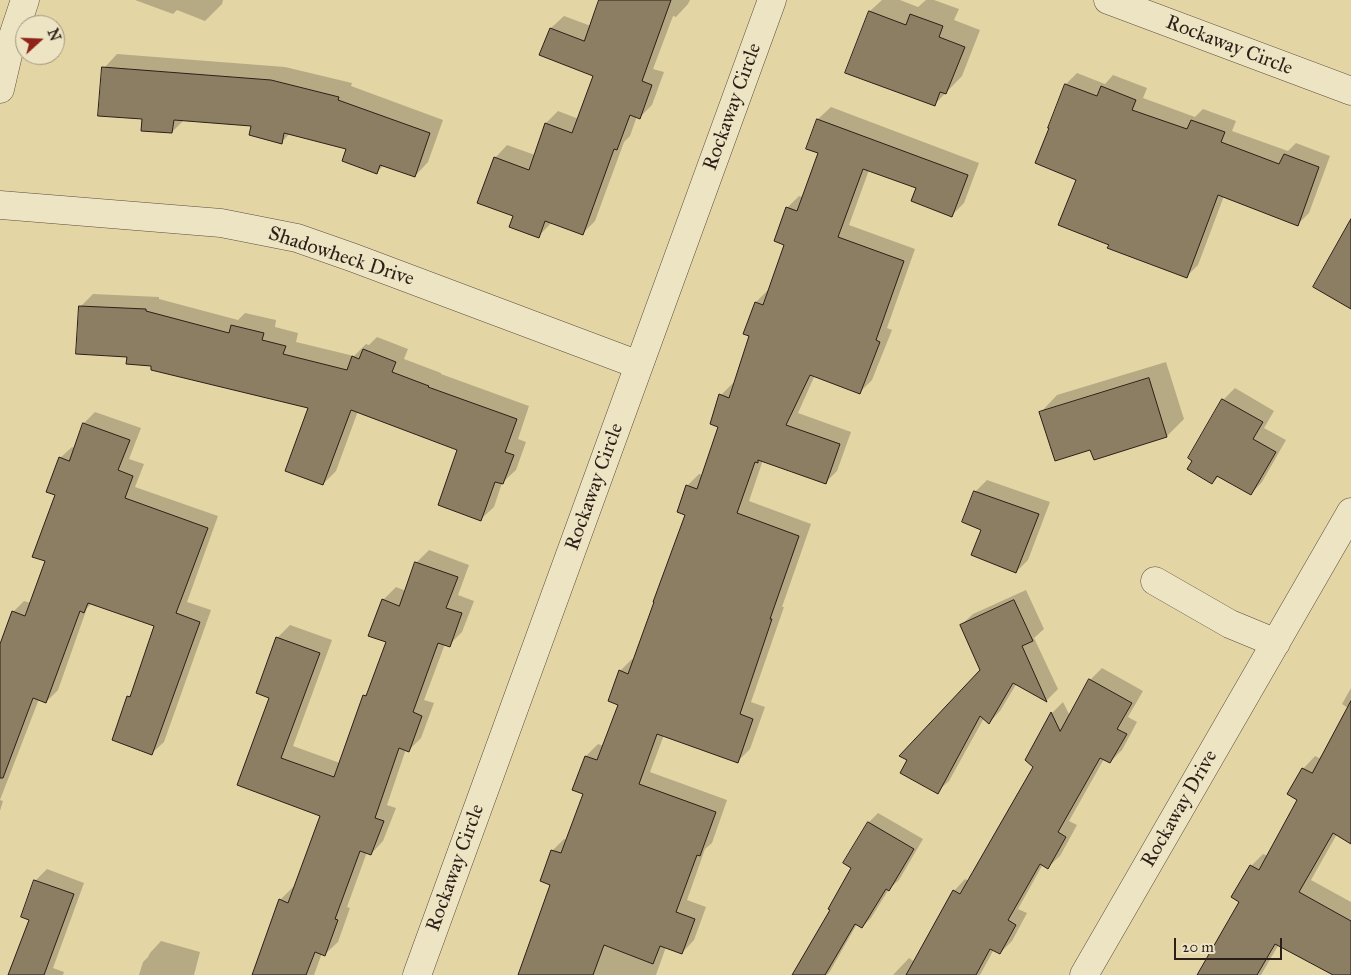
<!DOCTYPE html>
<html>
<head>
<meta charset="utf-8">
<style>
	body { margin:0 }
	#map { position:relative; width:1351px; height:975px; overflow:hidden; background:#e4d5a5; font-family:"IM FELL Great Primer",serif }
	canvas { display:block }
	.north { position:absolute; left:15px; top:15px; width:50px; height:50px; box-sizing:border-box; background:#ede4c4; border:1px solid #a09580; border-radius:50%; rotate:70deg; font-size:14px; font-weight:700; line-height:20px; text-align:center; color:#2c1f19 }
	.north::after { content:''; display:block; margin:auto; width:18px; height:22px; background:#8f2418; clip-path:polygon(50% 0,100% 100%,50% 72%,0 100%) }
	.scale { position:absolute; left:1174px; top:938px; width:108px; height:22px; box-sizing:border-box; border:2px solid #2c1f19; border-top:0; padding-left:6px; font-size:15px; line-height:18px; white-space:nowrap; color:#2c1f19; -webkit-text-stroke:4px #ede4c4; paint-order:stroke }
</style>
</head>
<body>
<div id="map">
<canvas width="1351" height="975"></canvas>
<div class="north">N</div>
<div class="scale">20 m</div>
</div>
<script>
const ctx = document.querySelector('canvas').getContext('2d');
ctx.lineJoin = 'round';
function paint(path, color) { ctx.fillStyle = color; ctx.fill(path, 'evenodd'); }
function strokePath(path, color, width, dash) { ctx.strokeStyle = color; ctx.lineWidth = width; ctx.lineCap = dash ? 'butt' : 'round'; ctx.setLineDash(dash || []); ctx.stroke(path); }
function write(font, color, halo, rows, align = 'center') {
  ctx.font = font + ' "IM FELL Great Primer",serif'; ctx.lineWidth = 5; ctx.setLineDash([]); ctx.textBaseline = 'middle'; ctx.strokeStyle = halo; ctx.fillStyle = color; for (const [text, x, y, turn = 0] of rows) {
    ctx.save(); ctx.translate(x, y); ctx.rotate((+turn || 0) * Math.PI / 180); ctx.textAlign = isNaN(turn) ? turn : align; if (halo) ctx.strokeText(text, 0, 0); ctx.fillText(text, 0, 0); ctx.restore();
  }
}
const shadow = new Path2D(`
	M135,0H223L222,4L205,21L177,10L173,14Z
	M601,0H690L688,4L676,17L673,16L653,69L664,72L652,105L640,117L637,116L630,136L624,142L595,221L583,233L552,222L539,236L515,215L495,158L507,145L535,155L546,123L558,111L579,119L594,75L541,55L551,28L564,16L591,26Z
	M882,0H900L918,7L926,0H934L959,9L954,20L980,30L962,76L935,104L847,72L870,11Z
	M117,54L285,67L352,83L351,86L443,120L428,162L415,176L384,165L377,172L348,148L290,133L282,142L253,125L184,120L172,132L144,118L104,68Z
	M1077,73L1105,84L1113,75L1147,88L1143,98L1195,117L1203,109L1236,121L1232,131L1288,151L1296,143L1330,156L1309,213L1298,224L1224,196L1198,265L1186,277L1110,244L1077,179L1066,84Z
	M831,107L979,163L964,203L952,215L917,187L869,170L849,225L915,249L887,328L892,330L872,380L860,392L815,375L798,413L851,432L837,471L825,483L763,460L749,501L811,524L782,607H784L751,702L765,707L750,749L738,761L664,735L650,772L727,800L712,843L705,849L687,900L706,907L694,940L682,953L666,947L656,975H519L552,884V851L564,839L568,840L585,794L574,789L586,756L598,744L604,746L620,704V671L632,659L634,660L687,514V486L699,474L703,475L720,426L721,395L733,383L735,384L750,336L756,302L768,290L769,291L786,244L787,208L799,196L803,197L819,152L808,148L818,119Z
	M93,294L159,297V299L238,320L245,313L276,320L275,327L298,333L296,342L354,356L366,344L369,345L377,337L408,349L404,359L441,373V374L529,406L518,439L526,442L516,470L502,483L494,507L481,519L459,450L358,411L336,471L323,484L309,407L153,364L128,355L80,307Z
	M1166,362L1184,419L1167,436L1095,458L1091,448L1041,412L1057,395Z
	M1235,388L1274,411L1264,428L1286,440L1262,482L1251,494L1219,476L1212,483L1194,461L1189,458L1223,400Z
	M95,412L141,428L129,459L144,464L135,487L218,516L187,602L211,610L164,742L152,753L128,697L133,692L156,626L92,603L87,608L58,690L46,702L39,699L0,800L3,801L0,811V648L13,612L24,601L31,603L47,561L60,458L72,447L75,448L84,423Z
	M987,480L1050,502L1028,560L1016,572L983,529L975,492Z
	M429,550L469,565L458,595L474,601L462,632L449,645L445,644L424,700L434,703L421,738L409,750L406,749L387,805L396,808L383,841L371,854L367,852L347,907L350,908L338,942L325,954L322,953L314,975H254L280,900L293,887L295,888L321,815L238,785L271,697L277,638L290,625L332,640L293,746L340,763L364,696L369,691L387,641L383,600L396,587L406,591L416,563Z
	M1026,590L1044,629L1034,638L1058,689L1047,700L1017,683L1000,711L989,723L984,718L949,781L937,792L982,670L961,625L973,614Z
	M1102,668L1143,691L1128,717L1137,722L1122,750L1110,762L1104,759L1069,821L1077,825L1060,856L1048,867L1043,864L1018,909L1027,913L1012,941L1000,953L994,949L980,975H893L909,958L915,962L954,891L965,879L969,881L1034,767L1027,759L1052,713L1063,702L1070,716L1090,680Z
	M1351,688V842L1337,834L1311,880L1351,902V975H1335L1279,944L1261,975H1199L1241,902L1251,866L1263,854L1268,856L1299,799L1303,769L1315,756L1321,759L1348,708L1342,704Z
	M878,813L923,839L899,880L889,889L871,918L862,927L857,924L829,973L827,975H807L832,909L853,868L845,863L869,822Z
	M47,869L84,883L53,968L64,972L63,975H10L30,919L35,881Z
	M161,941L200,952L194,975H139L143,962L148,957L150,953Z`);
const building = new Path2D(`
	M599,0H671L642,81L652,85L640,119L630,115L617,150L614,149L583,235L545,221L539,238L509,227L513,216L477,203L494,157L529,170L545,123L572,133L593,76L539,55L550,28L584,41Z
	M869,11L906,25L910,14L943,26L939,37L965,47L946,94L940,92L935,106L845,73Z
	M102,67L271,80L339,97L338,100L430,133L415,177L380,165L377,174L342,161L346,149L284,133L282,144L249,135L251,126L174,120L172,133L141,131L142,119L98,116Z
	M1065,84L1097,96L1101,86L1136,100L1132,110L1187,129L1191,120L1225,132L1221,142L1279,164L1284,154L1319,167L1298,226L1218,195L1187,278L1107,248L1109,245L1058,225L1076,180L1035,163L1049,128H1048Z
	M817,119L968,175L952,217L911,201L916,188L863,169L838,237L904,261L876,340L880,342L860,394L810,375L786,425L840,444L826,484L758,460V463L755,462L737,513L799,536L770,619H772L740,714L753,719L738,763L657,734L639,784L716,812L700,856L697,855L676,912L695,919L682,954L660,946L653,964L604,945L593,975H518L550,885L540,881L551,850L561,853L583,794L572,790L585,756L597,760L618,705L608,701L619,670L628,674L654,602H653L685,515L677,512L686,485L697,489L718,427L710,424L719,394L729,398L749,336L743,334L755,302L763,305L784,245L774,241L786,207L797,211L818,153L806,149Z
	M1351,219V309L1313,287Z
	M79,306L146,309V311L229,333L231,325L264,333L262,340L286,346L283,354L347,370L352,356L359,359L363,349L396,362L392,372L429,386L428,387L517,419L505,452L514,455L503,484L495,482L481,521L438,505L457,450L351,410L323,485L285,471L308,408L151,370V366L126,364L127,357L76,354Z
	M1149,378L1167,437L1094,460L1090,450L1055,461L1039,412Z
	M1222,399L1263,422L1253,439L1276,452L1251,495L1217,476L1212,484L1187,469L1192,461L1188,458Z
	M83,423L130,440L118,470L133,476L125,498L208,528L176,613L200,622L152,755L112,740L127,696L130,697L154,626L88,603L84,613L80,611L46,703L33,698L3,778H0V644L12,611L25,616L45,561L32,557L55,495L46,492L59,457L69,461Z
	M974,491L1039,514L1016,573L971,555L981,530L962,522Z
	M415,562L458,577L446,608L462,613L450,647L438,643L413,712L422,716L409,752L399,748L375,818L384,821L371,855L360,851L335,919L338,920L325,956L315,952L306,975H252L279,899L288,903L320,816L237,785L269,698L256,693L276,637L320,653L281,758L334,777L363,695L366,696L386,642L368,636L382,599L399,606Z
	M1014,600L1033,641L1022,646L1047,702L1013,683L989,724L980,716L938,794L900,773L907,760L899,756L980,670L960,625Z
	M1089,679L1132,703L1117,729L1127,734L1110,763L1100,758L1058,832L1066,837L1048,869L1040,864L1008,920L1016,925L1000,954L990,949L976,975H906L953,890L960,894L1033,767L1025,760L1051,712L1060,731Z
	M1351,701V844L1333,833L1299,892L1351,921V975H1333L1275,944L1257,975H1197L1239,902L1231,897L1250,865L1259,870L1297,800L1287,794L1302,768L1312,773Z
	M868,822L914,849L889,891L886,889L862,928L855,924L825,975H792L830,910L828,909L851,868L843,863Z
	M34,880L74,894L44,975H8L29,920L21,917Z`);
const street = new Path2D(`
	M1108,0L1351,91
	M0,89L11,42L25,0
	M0,205L221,223L297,238L354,258L639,365
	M1155,581L1230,624L1276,643
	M417,975L772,0
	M1084,975L1351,512`);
const streetNames = [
	["Rockaway Circle",1229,46,21],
	["Rockaway Circle",733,107,-70],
	["Shadowheck Drive",341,257,18],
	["Rockaway Circle",595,487,-70],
	["Rockaway Drive",1180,809,-60],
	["Rockaway Circle",456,868,-70]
];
paint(shadow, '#0003');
paint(building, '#8c7e62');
strokePath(building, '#2c1f19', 1);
strokePath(street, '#5a4c3c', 29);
strokePath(street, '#ede4c4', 28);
write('20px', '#2c1f19', '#ede4c4', streetNames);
</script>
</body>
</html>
